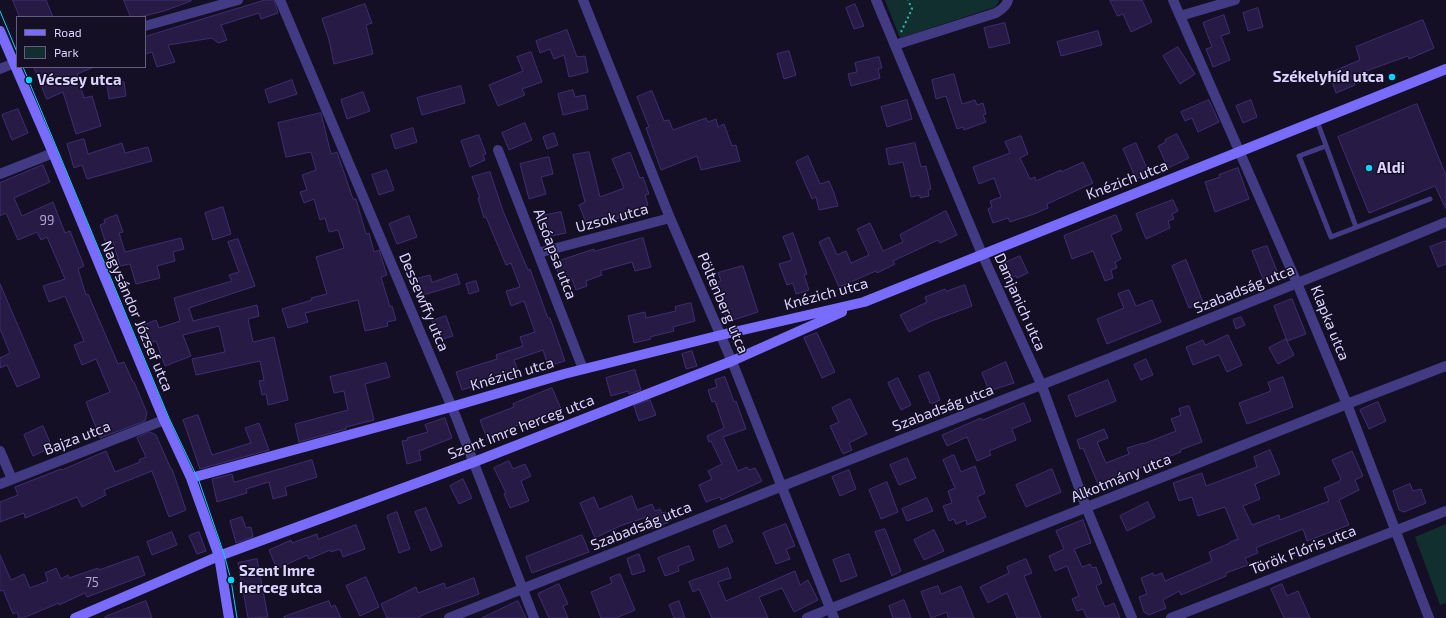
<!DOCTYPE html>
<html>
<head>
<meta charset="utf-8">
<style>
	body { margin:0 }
	#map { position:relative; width:1446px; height:618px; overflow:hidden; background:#140f25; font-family:"Exo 2",sans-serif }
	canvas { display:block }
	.legend { position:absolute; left:16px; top:16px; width:130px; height:52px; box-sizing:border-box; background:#140f25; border:1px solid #645e7c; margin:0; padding:5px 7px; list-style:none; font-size:12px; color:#dbd4fe }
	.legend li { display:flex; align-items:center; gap:8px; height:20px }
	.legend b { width:20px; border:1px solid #645e7c }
</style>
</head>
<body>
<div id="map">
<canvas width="1446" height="618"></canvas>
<ul class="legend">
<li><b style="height:5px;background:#796cfd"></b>Road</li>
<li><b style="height:11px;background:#122f2f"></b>Park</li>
</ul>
</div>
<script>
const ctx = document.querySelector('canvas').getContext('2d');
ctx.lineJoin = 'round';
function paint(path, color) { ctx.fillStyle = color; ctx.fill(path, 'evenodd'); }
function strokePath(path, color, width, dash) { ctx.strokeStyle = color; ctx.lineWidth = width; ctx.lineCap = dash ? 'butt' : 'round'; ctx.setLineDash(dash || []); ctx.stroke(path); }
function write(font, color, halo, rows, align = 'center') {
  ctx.font = font + ' "Exo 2",sans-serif'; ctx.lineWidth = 3; ctx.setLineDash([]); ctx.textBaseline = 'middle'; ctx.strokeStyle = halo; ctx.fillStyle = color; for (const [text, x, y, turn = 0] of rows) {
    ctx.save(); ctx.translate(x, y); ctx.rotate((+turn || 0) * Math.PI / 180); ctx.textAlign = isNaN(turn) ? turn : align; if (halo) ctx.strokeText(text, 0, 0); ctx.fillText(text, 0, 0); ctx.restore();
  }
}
const green = new Path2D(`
	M885,0H999V1L995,7L900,38Z
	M1446,524V603L1440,605L1415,537Z`);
const building = new Path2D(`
	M13,0H46L53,17H20Z
	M124,0H191V1L164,11L140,17H131Z
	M265,0H274L278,13L261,19L259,13L221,25L227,40L218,43L212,38L168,45L175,62L157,67L152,52L145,54V37Z
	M1110,0H1142L1152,22L1131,32L1123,14L1118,16Z
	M365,4L372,23L366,25L373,54L334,64L329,40L322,19Z
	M855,4L864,26L854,29L846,8Z
	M1258,8L1263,27L1248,31L1243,13Z
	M1224,15L1230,33L1221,36L1230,60L1213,67L1206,49L1212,47L1203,23Z
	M1423,20L1434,48L1409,59L1408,56L1352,76L1355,85L1336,93L1329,73L1360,60L1356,47Z
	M1005,23L1010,43L989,48L984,28Z
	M567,30L577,57L585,56L588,72L569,77L564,55L554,59L550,49L540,53L536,41Z
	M1098,31L1102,45L1061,56L1057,42Z
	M1178,47L1195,74L1180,84L1163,56Z
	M789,51L796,75L784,79L777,54Z
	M531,52L542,82L522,89L525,95L498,106L489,85L523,71L517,57Z
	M879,57L882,68L878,69L880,78L851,86L848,74L857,72L855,63Z
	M34,67H94L77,74L84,98L92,96L101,126L76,134L63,92L47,99Z
	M954,74L962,104L975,100L977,105L983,103L986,114L983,115L986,122L964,130L963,127L957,129L946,96L936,99L932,80Z
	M292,80L297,94L269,103L265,90Z
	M124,82L126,96L109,99L107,86Z
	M461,86L465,103L422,115L417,98Z
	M573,90L575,97L585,95L588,109L563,115L558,94Z
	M652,91L664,121L669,120L673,130L706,118L708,122L716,119L718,127L724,124L732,146L736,145L740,161L701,170L697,156L661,170L646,128L649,127L637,97Z
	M363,92L370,111L347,119L341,100Z
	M907,100L912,119L887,127L881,107Z
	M1209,100L1219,122L1198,132L1192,118L1185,121L1181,112Z
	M1251,100L1257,117L1243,123L1236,106Z
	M1417,104L1446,176V209L1435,186L1369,213L1338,137Z
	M18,109L28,133L12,140L2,115Z
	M321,113L331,154L337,152L353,199H356L366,234L369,233L374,252L379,250L381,256L387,275L381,277L390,307L392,306L396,320L387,322L388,326L365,331L358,300L305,313L308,322L288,328L282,309L312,300L311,298L327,294L316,257L344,248L338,230L329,232L325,218L320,220L314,199L304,203L300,192L307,190L302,175L316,170L311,152L286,157L278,123Z
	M525,123L532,140L509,150L502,133Z
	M413,128L417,142L395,149L391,135Z
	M554,133L558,145L547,149L543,137Z
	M1177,134L1189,158L1168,168L1158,146L1166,142L1165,140Z
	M479,135L486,154L483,155L485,160L470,167L461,141Z
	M1021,136L1028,154L1020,158L1030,179L1035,177L1036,181L1061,170V172L1083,162L1093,183L1047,204L1048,208L1034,214L1010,222L1008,218L993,223L988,209L992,207L990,201L1001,197L994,178L979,184L973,167L1010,153L1005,142Z
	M84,139L88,154L122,143L125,153L148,147L152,161L87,179L82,165L74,168L67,144Z
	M915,143L921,167L926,166L931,189L928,190L929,196L920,198V195L911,197L903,162L889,165L886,149Z
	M1136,143L1149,173L1136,179L1123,149Z
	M589,152L600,197L624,188L612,159L630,152L640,178L643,177L649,194L645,195L648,205L618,216L619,218L607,223L606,218L587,225L579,205L585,202L573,155Z
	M808,156L820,184L829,181L834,193L838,206L819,210L816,197L812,199L796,162Z
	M549,157L553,174L541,177L546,194L529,199L520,164Z
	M43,165L50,182L14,198L22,216L53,202L65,233L70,231L84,266L78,269L86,295L88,294L118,364L124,362L133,382H134L147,413L145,421L100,438L86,402L110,392L96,359L82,365L74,345L84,341L65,296L49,302L43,286L65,279L47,237L41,240L37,232L18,240L6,213L0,216V183Z
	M1238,168L1249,199L1215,212L1205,182L1220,177L1219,175Z
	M387,170L394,190L379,195L372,175Z
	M490,172L503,211L528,270L530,269L548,318H550L565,361L548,366L543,350L514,360L519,374L504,379L503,377L462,390L456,372L497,359L496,355L523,346L520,337L535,332L524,301L511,306L506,291L520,287L511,263L506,265L486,217L484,218L478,198H480L472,177Z
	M1173,200L1178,211L1172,214L1174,219L1168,221L1170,228L1146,239L1136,214Z
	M223,207L231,234L213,240L205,213Z
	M946,211L957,235L940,243L938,240L893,261L895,264L877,273L876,271L839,287L819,242L829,237L837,255L846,251L851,263L869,255L857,229L870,223L883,251L903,242L900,235Z
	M561,212L566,233L547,237L542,216Z
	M117,215L123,232L119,233L125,252L181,238L184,249L173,252L175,261L157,266L160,278L136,284L130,264L120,266L113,241L106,244L100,225L105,223L104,220Z
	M1116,215L1122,230L1111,235L1121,259L1115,262L1117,268L1111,270L1113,278L1105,281L1093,251L1072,259L1064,236Z
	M409,216L417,237L397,244L389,224Z
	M793,233L807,274L804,275L809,290L796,294L793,283L787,285L779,264L792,260L783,237Z
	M643,238L651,267L635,271L632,262L600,271L602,275L586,281L587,286L576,290L572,279L561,283L555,262L594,249V251Z
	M238,239L255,286L189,308L193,321L257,305L259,316L248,319L253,342L274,337L288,400L268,405L266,394L262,395L259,381L264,380L260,361L196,375L192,359L225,352L219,326L183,335L191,356L165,366L156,341L145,344L139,327L156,320L159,328L180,321L174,298L232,281L229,275L239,272L228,242Z
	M1446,241V264L1438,267L1430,247Z
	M1267,246L1278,274L1263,279L1252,251Z
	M1020,256L1028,273L1017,278L1016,276L1009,279L1003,264Z
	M1186,260L1203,302L1189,308L1172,266Z
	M743,266L758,312L727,322L722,305L724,304L718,282L721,281L718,273Z
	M457,274L460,284L420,296L415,279L430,275L432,282Z
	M476,281L479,291L469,294L466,284Z
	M0,284L40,377L17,387L7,365L0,368V358L10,353L0,329Z
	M965,285L972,306L929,322L909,332L900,315L927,302L925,297L945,289L946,291Z
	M1129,290L1136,306L1152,300L1161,322L1107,344L1097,319L1124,308L1118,294Z
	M1292,299L1306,334L1287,341L1274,306Z
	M691,303L695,321L673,327L674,331L650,337L651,339L634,343L628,316L645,312L646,318L676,311L675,307Z
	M446,316L453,336L439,340L432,321Z
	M1241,317L1245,325L1236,329L1233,320Z
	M817,333L835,372L822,378L804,338Z
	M1228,335L1242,365L1227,372L1219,355L1193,365L1186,347L1203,340L1205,345Z
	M1286,339L1294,355L1278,364L1269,348Z
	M692,351L697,366L686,369L682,354Z
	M1146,359L1153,375L1141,380L1134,365Z
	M1006,362L1014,383L989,391L982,373Z
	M386,363L390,377L365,384L374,420L346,427V429L299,442L295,424L348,410L344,391L334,393L330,377Z
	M635,370L641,390L629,394L628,391L611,396L606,378Z
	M929,372L940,400L934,403H930L919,376Z
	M725,377L734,402L736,401L746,429L723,437L738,471L747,467L749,470L755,468L762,481L721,500L720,497L706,502L699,485L712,479L708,471L722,464L711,441L709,442L707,436L724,428L715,401L712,402L708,390L717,387L715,380Z
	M1283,377L1293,407L1247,424L1239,403L1271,391L1268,383Z
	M898,378L911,405L901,410L888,383Z
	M1108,380L1116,401L1076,417L1068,396Z
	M552,388L562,411L523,429L521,424L498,433L499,437L488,441L480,420L514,407L513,404Z
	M850,399L867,434L849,443L852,450L843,454L830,426L839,422L832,408Z
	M650,400L656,415L639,421L634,406Z
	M1378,402L1386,421L1369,429L1360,410Z
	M1024,403L1031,421L1012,429L1016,440L989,451L991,455L977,461L967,437L947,446L942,435L981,418L982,420Z
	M1189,406L1202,442L1180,450L1181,452L1098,484L1083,448L1080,449L1077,440L1104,429L1108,438L1097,442L1106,463L1129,454L1127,448L1143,443V444L1176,431L1171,419L1181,415L1179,409Z
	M198,415L212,455L251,443L245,428L259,423L269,450L200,469L183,420Z
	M445,418L452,438L419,451L421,460L407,464L402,441L408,440L407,438L428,432L425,425Z
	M43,426L52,447L33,456L24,435Z
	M150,432L156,435L171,469H172L186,510L169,517L152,471L104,490L106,495L82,507L77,497L25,518L24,513L0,522V502L18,495L15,487L61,469L62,470L106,451L115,472L140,462L139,460L146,457L137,438Z
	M1270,450L1280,474L1255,484L1260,499L1243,506L1252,525L1279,515L1280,520L1329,501L1324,488L1340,481V480L1341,479L1332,460L1352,451L1363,476L1355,480L1359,490L1339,500L1349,525L1307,541L1303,529L1260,546L1256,548L1258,553L1245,558L1248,565L1226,573V576L1188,592L1181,595L1179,591L1163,600L1166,608L1149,615L1144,612L1139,597L1147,594L1141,578L1153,573L1154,576L1162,573L1165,581L1212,561L1209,552L1230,543V542L1238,539L1225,507L1198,516L1192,497L1179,501L1173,483L1202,473L1206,486L1257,467L1254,457Z
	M954,455L961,472L975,466L985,493L977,497L986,517L967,525L966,520L956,524L954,519L949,521L943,506L952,503L948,491L955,488L943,460Z
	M907,458L916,478L899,485L890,465Z
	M312,460L317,477L285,487L287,495L273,499L269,482L246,489L247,493L217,502L212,479L232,474L234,482Z
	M509,461L513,469L525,464L531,476L521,481L529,501L510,508L504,494L506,493L494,468Z
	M1052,469L1061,492L1026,507L1016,485Z
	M849,470L856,489L840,496L832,477Z
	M463,479L472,498L459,504L450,486Z
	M887,482L898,512L881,519L869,490Z
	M1410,484L1413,491L1421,489L1426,503L1404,512L1399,510L1393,491Z
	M632,496L637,510L652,504L655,511L660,509L662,513L665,512L669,522L652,529L647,517L620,526L595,538L580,503L594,497L599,509Z
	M927,498L933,511L907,521L902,509Z
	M1148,502L1155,517L1127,531L1120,516Z
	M426,508L442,546L431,551L415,512Z
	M397,512L410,549L399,553L387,516Z
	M242,517L246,528L251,527L253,537L236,543L230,521Z
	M1083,520L1091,543L1074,549L1082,567L1090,564L1092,568L1096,567L1102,583L1096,586L1105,607L1114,603L1120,618H1087L1083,609L1077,611L1072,599L1079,596L1067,566L1055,571L1049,556L1064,549L1056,531Z
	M786,524L795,546L786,549L790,559L776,564L763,533Z
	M356,525L365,549L343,557L340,549L331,552L330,550L309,559L307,555L277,569L269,550L291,540L292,543L317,534L318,539Z
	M726,525L733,542L719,548L713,531Z
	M885,529L901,571L892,576L875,532Z
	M934,530L944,551L924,560L914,540Z
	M172,532L177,545L152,555L147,542Z
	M199,532L206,551L197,554L189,536Z
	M582,535L589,552L532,573L526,557Z
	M689,546L694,560L678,566L679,571L665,576L658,558Z
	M639,554L645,571L632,575L627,559Z
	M849,554L857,576L841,582L833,560Z
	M0,555L11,580L24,574L30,588L48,581L45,573L56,568L61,579L68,575L69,578L98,568L99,570L138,556L145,575L87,597L85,593L59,605V603L23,618H19L17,612L13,614L3,590L0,591Z
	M257,559L268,617L248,618L238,563Z
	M1026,559L1032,573L1024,576L1041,618H1017L1007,593L988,603L980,587L1009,573L1007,567Z
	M728,568L731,578L718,582L726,601L795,571L800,585L808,580L818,600L794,612L782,588L759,597L768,618H712L699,589L693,592L689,582Z
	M620,574L635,610L616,618H601L591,592L612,583L610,578Z
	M366,577L379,607L360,616L346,586Z
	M474,578L479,594L427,613L417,618H387L381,604L416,587L418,593L444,583L446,588Z
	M559,584L568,604L563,606L568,618H549L538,594Z
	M1282,584L1287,596L1298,591L1310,618H1284L1271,589Z
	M938,586L941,594L961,586L974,618H948L947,612L931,618L921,592Z
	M904,600L911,618H893L889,606Z
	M146,601L152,618H105V617Z
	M329,601L331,607L335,605L341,618H285L284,617Z
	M518,601L526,618H482Z
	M679,601L685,618H674L669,605Z`);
const path = new Path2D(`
	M901,32L912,9L908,0`);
const lane = new Path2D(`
	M1317,121L1356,227
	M1326,146L1299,156L1331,237L1430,199`);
const street = new Path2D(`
	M280,0L456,417L534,618
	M583,0L670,218L733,364L834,618
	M876,0L982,254L1042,386L1086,507L1132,618
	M1173,0L1297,283L1347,404L1429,618
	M1180,16L1235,0
	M145,26L238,0
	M895,45L996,13C1001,10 1007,6 1008,0
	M0,69L17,62
	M498,150L583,369
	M0,174L53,153
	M538,253L670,218
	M0,451L12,479
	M0,484L164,420
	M449,618C561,574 673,529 785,485C1006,399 1227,313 1446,222
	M807,618L1347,404L1446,366
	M1171,618L1446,511`);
const secondary = new Path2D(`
	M0,31L53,153L164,420L191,478L219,556L229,618
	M191,478L451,407L564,374L721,335L864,302L1446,69
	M75,618L219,556L474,462L732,361L842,312`);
const tram = new Path2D(`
	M0,11L17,52
	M23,67L169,418L199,481L224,554L231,580L237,618`);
const markers = [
	[1392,77,4,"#03d4fb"],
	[29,80,4,"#03d4fb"],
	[1369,168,4,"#03d4fb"],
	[231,580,4,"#03d4fb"]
];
const numberNames = [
	["99",47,221],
	["75",92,583]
];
const poiNames = [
	["Székelyhíd utca",1384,77,"right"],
	["Vécsey utca",37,80],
	["Aldi",1377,168],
	["Szent Imre",239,571],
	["herceg utca",239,588]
];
const streetNames = [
	["Knézich utca",1127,180,-21],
	["Uzsok utca",612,218,-15],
	["Alsóapsa utca",555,254,69],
	["Szabadság utca",1244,289,-22],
	["Knézich utca",826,294,-15],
	["Dessewffy utca",424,302,67],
	["Damjanich utca",1020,302,66],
	["Pöltenberg utca",723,303,67],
	["Nagysándor József utca",137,316,67],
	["Klapka utca",1330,323,68],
	["Knézich utca",512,374,-16],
	["Szabadság utca",943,408,-21],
	["Szent Imre herceg utca",521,427,-21],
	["Bajza utca",77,438,-21],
	["Alkotmány utca",1121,478,-22],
	["Szabadság utca",641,526,-22],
	["Török Flóris utca",1303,550,-21]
];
paint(green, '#122f2f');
paint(building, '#271b46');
strokePath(building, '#3f2e72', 1);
strokePath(path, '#31b6b6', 2, [2, 3]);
strokePath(lane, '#423b84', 5);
strokePath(street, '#423b84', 10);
strokePath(secondary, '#796cfd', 10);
strokePath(tram, '#03d4fb', 1);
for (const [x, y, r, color] of markers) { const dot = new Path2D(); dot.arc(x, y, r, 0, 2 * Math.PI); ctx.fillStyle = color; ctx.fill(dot); strokePath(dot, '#140f25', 1.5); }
write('13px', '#aea6d0', null, numberNames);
write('bold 15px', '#dbd4fe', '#140f25', poiNames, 'left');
write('15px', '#dbd4fe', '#140f25', streetNames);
</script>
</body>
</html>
